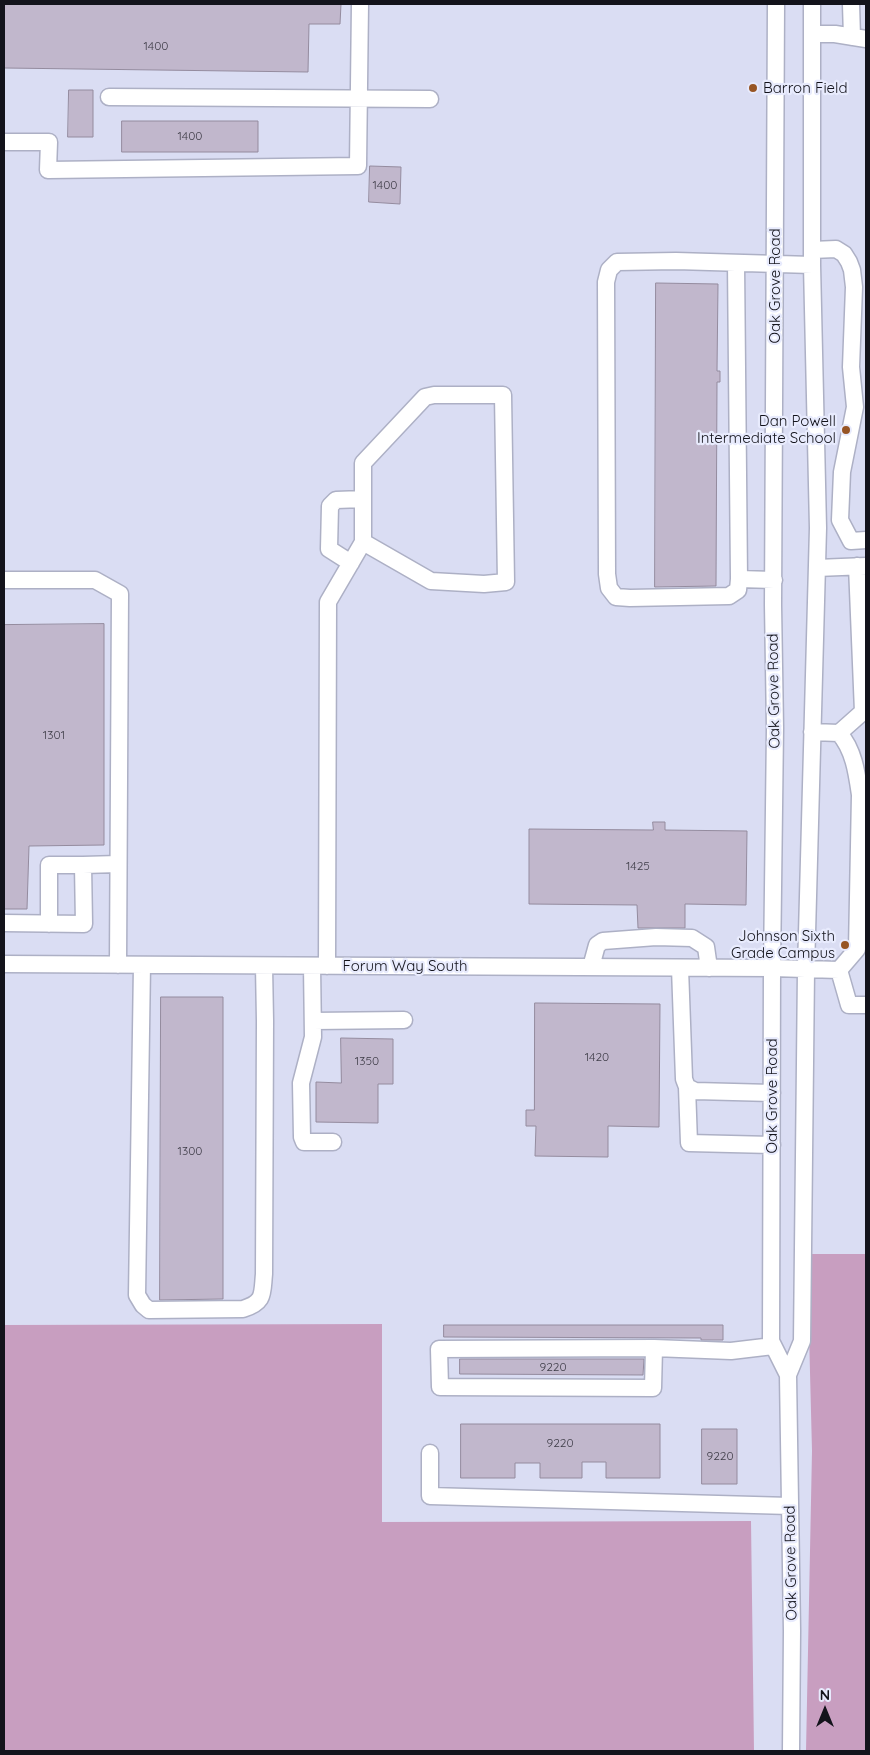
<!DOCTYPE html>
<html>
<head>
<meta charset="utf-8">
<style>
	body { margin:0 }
	#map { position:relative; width:870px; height:1755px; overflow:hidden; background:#daddf3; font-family:Quicksand,sans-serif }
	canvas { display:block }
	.frame { position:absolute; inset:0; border:5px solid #13131b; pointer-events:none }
	.north { position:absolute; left:800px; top:1685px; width:50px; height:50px; -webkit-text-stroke:4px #e8ebfd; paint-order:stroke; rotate:0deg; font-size:14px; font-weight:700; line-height:20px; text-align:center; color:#13131b }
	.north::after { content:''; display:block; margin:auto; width:18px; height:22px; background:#13131b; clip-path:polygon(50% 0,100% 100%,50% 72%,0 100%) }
</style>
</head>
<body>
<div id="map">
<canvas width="870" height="1755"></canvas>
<div class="frame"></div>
<div class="north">N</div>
</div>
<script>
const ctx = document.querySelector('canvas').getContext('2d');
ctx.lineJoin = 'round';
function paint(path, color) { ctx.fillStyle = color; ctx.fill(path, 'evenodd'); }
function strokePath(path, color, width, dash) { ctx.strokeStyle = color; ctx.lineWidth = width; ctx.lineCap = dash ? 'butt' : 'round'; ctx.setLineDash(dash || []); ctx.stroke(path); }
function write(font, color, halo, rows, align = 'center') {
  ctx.font = font + ' Quicksand,sans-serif'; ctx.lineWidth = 4.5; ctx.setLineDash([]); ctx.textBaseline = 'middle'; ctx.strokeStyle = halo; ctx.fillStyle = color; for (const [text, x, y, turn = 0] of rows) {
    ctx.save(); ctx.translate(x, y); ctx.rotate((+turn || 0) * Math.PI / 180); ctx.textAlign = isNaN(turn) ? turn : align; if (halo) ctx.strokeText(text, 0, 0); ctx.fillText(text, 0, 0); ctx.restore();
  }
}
const green = new Path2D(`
	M807,1254H866V1751H806L812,1451Z
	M382,1324V1522L751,1521L754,1751H4V1325Z`);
const building = new Path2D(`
	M4,4H341L340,24H309L308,72L4,68Z
	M69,90H93V137H68Z
	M122,121H258V152H122Z
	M370,166L401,167L400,204L369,202Z
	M656,283L718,284L717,371H720V382H717L716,586L655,587Z
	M104,624V845L29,846L27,909H4V625Z
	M653,822H665V830L747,831L746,905L685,904V928H638L637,905L529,904V829L653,830Z
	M161,997H223V1299L160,1300Z
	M535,1003L660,1004L659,1127L608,1126V1157L535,1156L536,1126H526V1110H534Z
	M341,1038L393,1039V1084H378V1123L316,1122V1082L341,1083Z
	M444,1325H723V1340H701V1338L444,1337Z
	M460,1359H644L643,1375L460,1374Z
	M461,1424H660V1478H606V1462H582V1478H540V1463H515V1478H461Z
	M702,1429H737V1484H702Z`);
const minor = new Path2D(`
	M776,4L773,605L775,728L772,968L771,1341L788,1375
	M851,4L852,37
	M812,34H835L866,39
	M109,97L430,99
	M4,142H49L48,170L358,166L360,4
	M812,250L836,249L844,254L849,262L852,270L854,287L851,367L855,407L842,472L840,520L851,541L866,540
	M736,263L739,579
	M351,563L329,549L330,506L336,500L363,499
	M857,566L863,712
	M817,568L866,566
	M4,580H95L120,594L118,965
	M774,580L739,579L738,590L729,596L630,598L616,597L609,588L607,574L606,282L609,270L617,262L676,261L812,265
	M839,733L866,709
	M4,923L84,924L83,865L118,864
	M49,924V865H83
	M4,964L772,968L839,970L857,949L860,795C857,774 854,750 839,733L812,732
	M142,965L137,1295L143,1305L149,1310L243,1309C265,1302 262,1294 264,1274L265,1021L264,966
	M312,966L313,1037L301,1083L302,1137L304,1142H333
	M327,966L328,602L363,542V463L425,397L434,395H503L506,582L484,584L431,581L363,542
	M591,967L597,945L603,941L656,937L692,938L706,947L709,968
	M680,968L684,1079L687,1087L695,1091L772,1093
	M839,970L849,1005H866
	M313,1021L404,1020
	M687,1087L689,1143L772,1145
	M654,1348L653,1388L440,1387L439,1349L654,1348L731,1351L773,1346
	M430,1453V1496L790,1506
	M791,1751L792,1631L788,1375L802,1341L806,970L818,528L812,265V4`);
const markers = [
	[753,88,5,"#975524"],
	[846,430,5,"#975524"],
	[845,945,5,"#975524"]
];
const numberNames = [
	["1400",156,46],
	["1400",190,136],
	["1400",385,185],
	["1301",54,735],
	["1425",638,866],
	["1420",597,1057],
	["1350",367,1061],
	["1300",190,1151],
	["9220",553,1367],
	["9220",560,1443],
	["9220",720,1456]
];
const poiNames = [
	["Barron Field",763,88,"left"],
	["Dan Powell",836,421],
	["Intermediate School",836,438],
	["Johnson Sixth",835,936],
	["Grade Campus",835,953]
];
const streetNames = [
	["Oak Grove Road",775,286,-90],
	["Oak Grove Road",774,691,-91],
	["Forum Way South",405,966],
	["Oak Grove Road",772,1096,-90],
	["Oak Grove Road",791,1563,-91]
];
paint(green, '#c89ec0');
paint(building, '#c1b7cc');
strokePath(building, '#948b9e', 1);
strokePath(minor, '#adb0c5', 19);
strokePath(minor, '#fff', 16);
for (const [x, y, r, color] of markers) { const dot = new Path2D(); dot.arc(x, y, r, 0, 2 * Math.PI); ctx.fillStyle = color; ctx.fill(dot); strokePath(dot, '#e8ebfd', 2); }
write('12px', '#3e3c47', null, numberNames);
write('15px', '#13131b', '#e8ebfd', poiNames, 'right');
write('15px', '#13131b', '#e8ebfd', streetNames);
</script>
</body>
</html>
